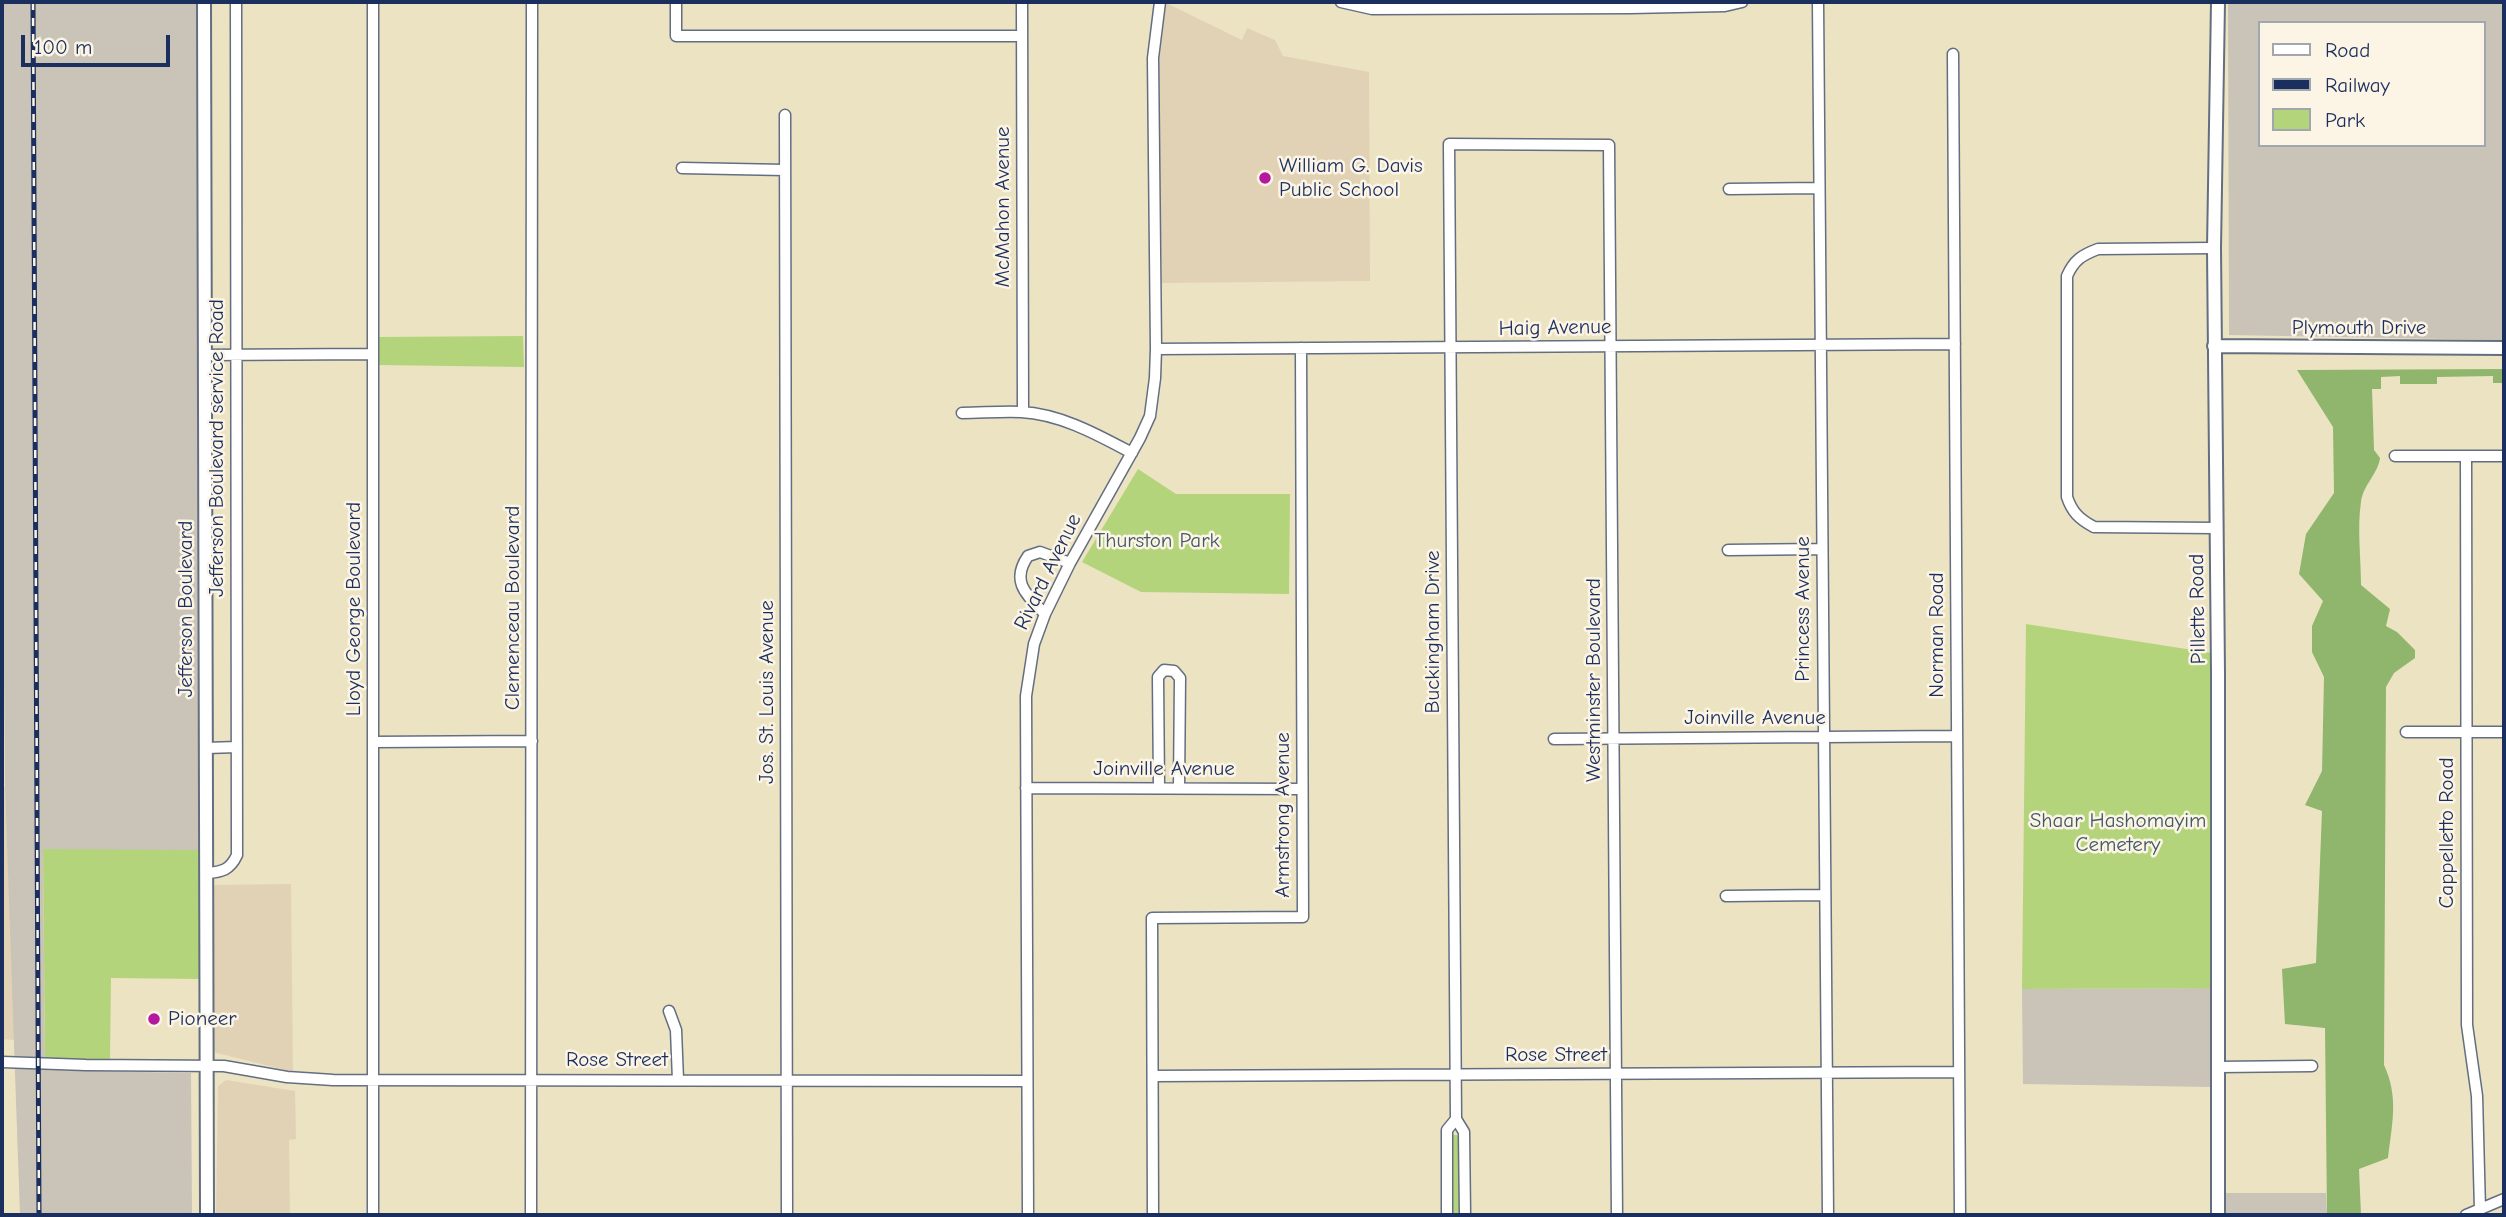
<!DOCTYPE html>
<html>
<head>
<meta charset="utf-8">
<style>
	body { margin:0 }
	#map { position:relative; width:2506px; height:1217px; overflow:hidden; background:#ece3c2; font-family:"Comic Neue",sans-serif }
	canvas { display:block }
	.frame { position:absolute; inset:0; border:4px solid #1b2f5e; pointer-events:none }
	.legend { position:absolute; left:2258px; top:21px; width:228px; height:126px; box-sizing:border-box; background:#fcf5e5; border:2px solid #a2a6af; margin:0; padding:9px 12px; list-style:none; font-size:21px; color:#1b2f5e }
	.legend li { display:flex; align-items:center; gap:14px; height:35px }
	.legend b { width:35px; border:2px solid #a2a6af }
	.scale { position:absolute; left:21px; top:35px; width:149px; height:32px; box-sizing:border-box; border:4px solid #1b2f5e; border-top:0; padding-left:9px; font-size:21px; line-height:24px; white-space:nowrap; color:#1b2f5e; -webkit-text-stroke:5px #fcf5e5; paint-order:stroke }
</style>
</head>
<body>
<div id="map">
<canvas width="2506" height="1217"></canvas>
<div class="frame"></div>
<ul class="legend">
<li><b style="height:9px;background:#fff"></b>Road</li>
<li><b style="height:9px;background:#1b2f5e"></b>Railway</li>
<li><b style="height:19px;background:#b4d47c"></b>Park</li>
</ul>
<div class="scale">100 m</div>
</div>
<script>
const ctx = document.querySelector('canvas').getContext('2d');
ctx.lineJoin = 'round';
function paint(path, color) { ctx.fillStyle = color; ctx.fill(path, 'evenodd'); }
function strokePath(path, color, width, dash) { ctx.strokeStyle = color; ctx.lineWidth = width; ctx.lineCap = dash ? 'butt' : 'round'; ctx.setLineDash(dash || []); ctx.stroke(path); }
function write(font, color, halo, rows, align = 'center') {
  ctx.font = font + ' "Comic Neue",sans-serif'; ctx.lineWidth = 5; ctx.setLineDash([]); ctx.textBaseline = 'middle'; ctx.strokeStyle = halo; ctx.fillStyle = color; for (const [text, x, y, turn = 0] of rows) {
    ctx.save(); ctx.translate(x, y); ctx.rotate((+turn || 0) * Math.PI / 180); ctx.textAlign = isNaN(turn) ? turn : align; if (halo) ctx.strokeText(text, 0, 0); ctx.fillText(text, 0, 0); ctx.restore();
  }
}
const built = new Path2D(`
	M1166,3L1242,40L1247,28L1275,40L1283,56L1369,72L1370,281L1162,283L1158,74Z
	M2,787H5L15,1040L2,1039Z
	M291,884L293,1072L213,1052L212,885Z
	M226,1080L295,1091L296,1139L289,1140L290,1215H216L218,1086Z`);
const industrial = new Path2D(`
	M2,2H199V850H43L45,1070L191,1073L192,1215H20L5,787L4,662L2,661Z
	M2228,2H2504V340L2229,335ZM2259,23H2483V145H2259Z
	M2213,988V1087L2023,1084L2022,989Z
	M2226,1193H2326L2327,1215H2225Z`);
const green = new Path2D(`
	M523,336L524,367L377,365V337Z
	M1138,469L1176,494H1290L1289,594L1141,592L1082,562Z
	M2026,624L2212,653L2213,988L2022,989Z
	M43,849L199,850L201,979L111,978L110,1059H45Z
	M1454,1135H1457L1460,1139V1215H1452L1451,1138Z`);
const forest = new Path2D(`
	M2504,369V383H2493V376L2437,377V384H2400V376L2381,377V389H2372L2374,450L2380,458C2378,474 2363,485 2361,502C2357,527 2361,559 2361,585L2390,609L2386,626L2397,632L2415,650V658L2394,673L2386,687L2384,1065C2399,1097 2392,1124 2388,1158L2359,1169L2361,1215H2327L2325,1028L2285,1024L2282,969L2316,963L2322,811L2305,805L2322,771L2324,677L2312,652V626L2323,601L2299,574L2306,534L2334,493L2333,427L2297,370Z`);
const minor = new Path2D(`
	M373,2V1215
	M676,2V36H1022
	M1022,2L1023,412
	M1341,2L1372,9L1630,8L1725,6L1742,2
	M1818,2L1828,1215
	M1953,54L1960,1215
	M785,115L787,1215
	M682,168L785,170
	M1729,189L1819,188
	M2214,248L2098,249C2082,255 2074,260 2067,276V497C2072,512 2079,519 2094,527L2216,528
	M1156,349L1955,344
	M205,355L373,354
	M962,413C981,413 1002,411 1021,412C1061,414 1098,435 1132,453
	M2395,456H2504
	M2466,456L2467,1025L2477,1096L2480,1210
	M1728,550L1822,549
	M1045,614C1027,595 1010,582 1028,556L1040,552L1070,563
	M2406,732H2504
	M1554,739L1957,736
	M373,742L532,741
	M206,748L237,747
	M1026,788L1302,789
	M1159,788L1158,677L1164,670L1174,671L1180,678L1179,788
	M207,873C222,872 230,870 237,855L236,2
	M1726,896L1825,895
	M669,1011L676,1030L678,1080
	M2,1062L86,1065L224,1066L287,1077L333,1080L1027,1081
	M2218,1067L2312,1066
	M1153,1076L1959,1072
	M531,1215L532,2
	M1028,1215L1026,696L1034,644L1045,614L1070,563L1140,438L1150,416L1155,378L1156,349L1153,58L1160,2
	M1153,1215L1152,918L1303,917L1301,348
	M1447,1215V1130L1456,1119
	M1465,1215L1464,1132L1456,1119L1449,144L1609,145L1617,1215
	M2466,1215L2504,1199`);
const tertiary = new Path2D(`
	M204,2L207,1215
	M2218,2L2214,248L2218,673V1215
	M2214,346L2504,348`);
const rail = new Path2D(`
	M33,2L39,1215`);
const markers = [
	[1265,178,7,"#b5179e"],
	[154,1019,7,"#b5179e"]
];
const poiNames = [
	["William G. Davis",1279,166],
	["Public School",1279,190],
	["Pioneer",168,1019]
];
const streetNames = [
	["McMahon Avenue",1003,207,-90],
	["Haig Avenue",1555,328,-1],
	["Plymouth Drive",2359,328],
	["Jefferson Boulevard service Road",217,448,-90],
	["Rivard Avenue",1048,572,-64],
	["Clemenceau Boulevard",513,608,-90],
	["Jefferson Boulevard",186,609,-90],
	["Lloyd George Boulevard",354,609,-90],
	["Princess Avenue",1803,609,-90],
	["Pillette Road",2198,609,-91],
	["Buckingham Drive",1433,632,-90],
	["Norman Road",1937,635,-90],
	["Westminster Boulevard",1594,680,-90],
	["Jos. St. Louis Avenue",767,692,-90],
	["Joinville Avenue",1755,718],
	["Joinville Avenue",1164,769],
	["Armstrong Avenue",1283,815,-90],
	["Cappelletto Road",2447,833,-90],
	["Rose Street",1556,1055],
	["Rose Street",617,1060]
];
const parkNames = [
	["Thurston Park",1157,541],
	["Shaar Hashomayim",2118,821],
	["Cemetery",2118,845]
];
paint(built, '#e1d2b6');
paint(industrial, '#c9c3b8');
paint(green, '#b4d47c');
paint(forest, '#8fb66c');
strokePath(minor, '#646e81', 13);
strokePath(tertiary, '#646e81', 16);
strokePath(minor, '#fff', 10);
strokePath(tertiary, '#fff', 12);
strokePath(rail, '#1b2f5e', 5);
strokePath(rail, '#fcf5e5', 2.5, [8]);
for (const [x, y, r, color] of markers) { const dot = new Path2D(); dot.arc(x, y, r, 0, 2 * Math.PI); ctx.fillStyle = color; ctx.fill(dot); strokePath(dot, '#fcf5e5', 2.5); }
write('21px', '#1b2f5e', '#fcf5e5', poiNames, 'left');
write('21px', '#1b2f5e', '#fcf5e5', streetNames);
write('21px', '#415866', '#fcf5e5', parkNames);
</script>
</body>
</html>
